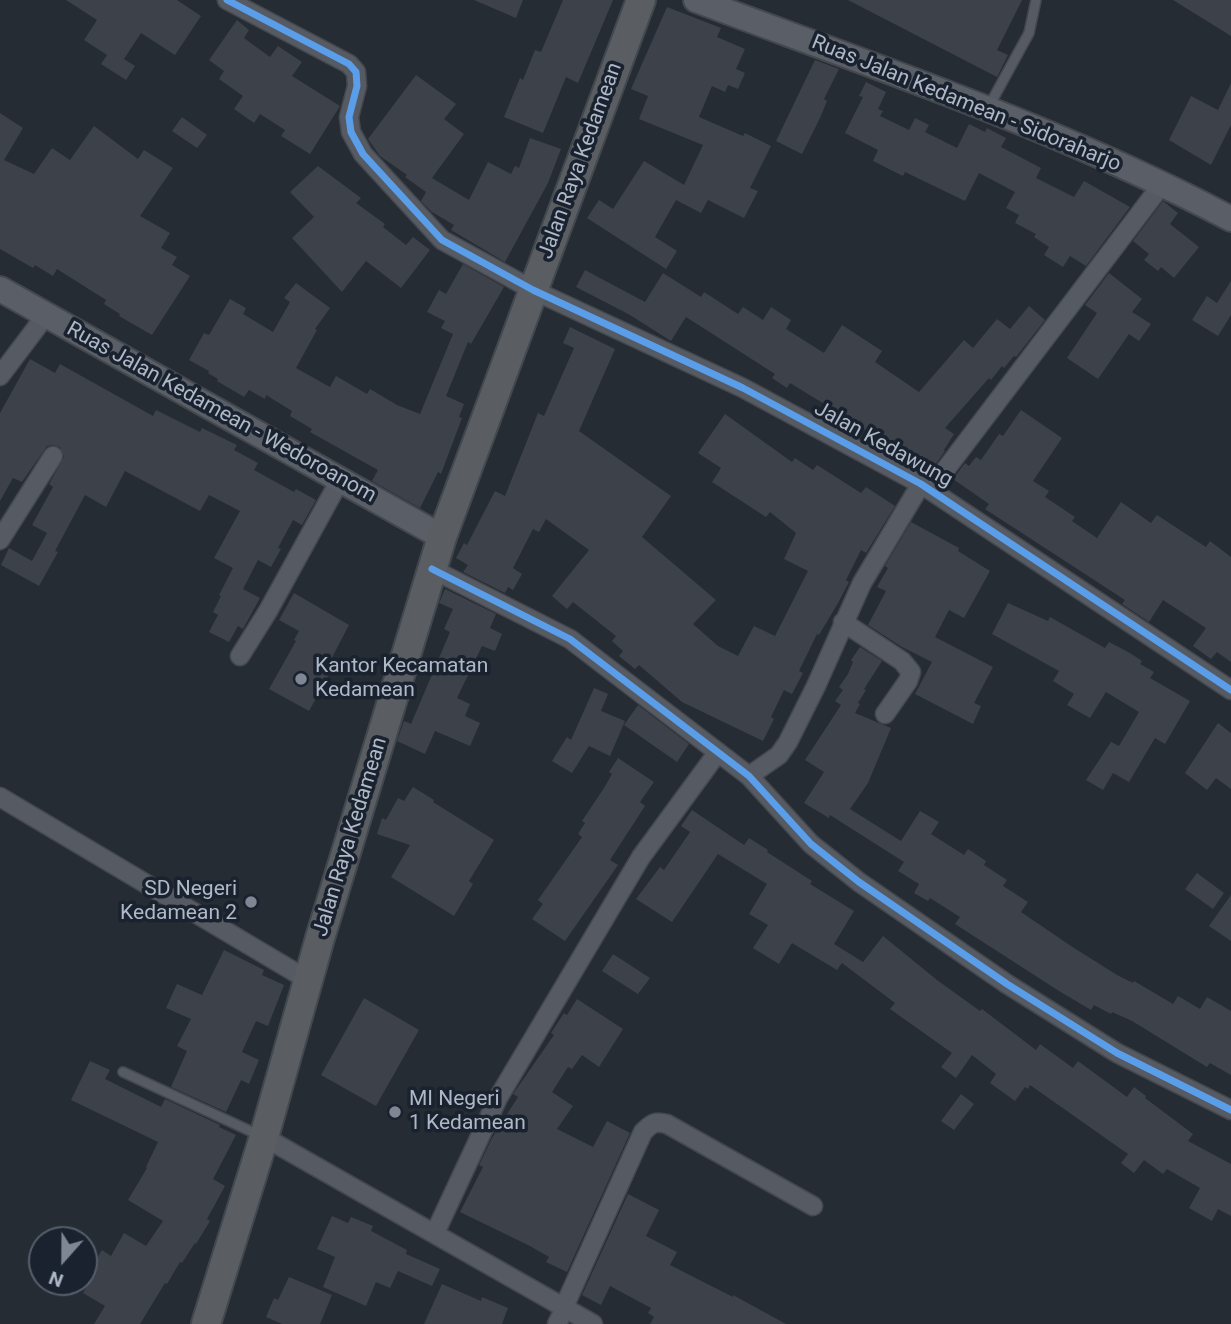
<!DOCTYPE html>
<html>
<head>
<meta charset="utf-8">
<style>
	body { margin:0 }
	#map { position:relative; width:1231px; height:1324px; overflow:hidden; background:#262c33; font-family:Roboto,sans-serif }
	canvas { display:block }
	.north { position:absolute; left:28px; top:1226px; width:70px; height:70px; box-sizing:border-box; background:#19222e; border:2px solid #555e6b; border-radius:50%; rotate:201deg; font-size:19px; font-weight:700; line-height:28px; text-align:center; color:#aeb8c6 }
	.north::after { content:''; display:block; margin:auto; width:24px; height:32px; background:#7e8793; clip-path:polygon(50% 0,100% 100%,50% 72%,0 100%) }
</style>
</head>
<body>
<div id="map">
<canvas width="1231" height="1324"></canvas>
<div class="north">N</div>
</div>
<script>
const ctx = document.querySelector('canvas').getContext('2d');
ctx.lineJoin = 'round';
function paint(path, color) { ctx.fillStyle = color; ctx.fill(path, 'evenodd'); }
function strokePath(path, color, width, dash) { ctx.strokeStyle = color; ctx.lineWidth = width; ctx.lineCap = dash ? 'butt' : 'round'; ctx.setLineDash(dash || []); ctx.stroke(path); }
function write(font, color, halo, rows, align = 'center') {
  ctx.font = font + ' Roboto,sans-serif'; ctx.lineWidth = 7; ctx.setLineDash([]); ctx.textBaseline = 'middle'; ctx.strokeStyle = halo; ctx.fillStyle = color; for (const [text, x, y, turn = 0] of rows) {
    ctx.save(); ctx.translate(x, y); ctx.rotate((+turn || 0) * Math.PI / 180); ctx.textAlign = isNaN(turn) ? turn : align; if (halo) ctx.strokeText(text, 0, 0); ctx.fillText(text, 0, 0); ctx.restore();
  }
}
const building = new Path2D(`
	M66,0H177L201,16L175,55L141,33L124,59L135,66L126,80L101,64L107,55L84,40L97,20Z
	M474,0H523L516,18Z
	M563,0H613L578,83L566,77L543,133L504,117L520,78L523,80L535,50L541,52Z
	M848,0H1022L997,50L1008,55L997,77Z
	M1173,0H1231V36Z
	M667,7L721,28L717,37L745,49L736,69L745,73L738,89L728,85L725,92L712,86L699,117L743,136L745,133L771,146L750,188L758,191L744,218L708,200L701,213L676,200L655,237L677,251L666,269L587,218L599,200L613,209L644,161L684,185L703,145L639,119L648,96L631,89Z
	M237,20L249,30L244,38L270,57L278,46L302,62L292,76L340,106L310,154L281,136L285,130L260,114L254,123L234,109L243,96L219,79L224,71L209,60Z
	M815,60L839,69L824,99L827,101L820,118L802,154L776,141Z
	M416,75L456,104L444,119L464,134L432,178L469,200L488,162L511,174L515,166L519,168L530,138L561,149L548,183L505,262L451,230L454,225L432,212L421,201L426,192L405,177L407,175L380,156L368,139Z
	M866,82L886,92L878,109L883,111L880,116L909,130L915,118L929,125L925,132L957,148L969,124L985,132L987,128L1006,138L1001,147L1041,168L1036,178L1074,197L1084,181L1130,207L1086,266L1070,256L1063,267L1044,255L1049,247L1034,237L1036,234L1015,223L1019,215L1006,208L1015,192L979,173L965,201L905,172L903,176L873,161L878,150L845,133L863,97L859,96Z
	M1231,83V125L1211,165L1169,140L1191,96L1218,110Z
	M0,113L23,128L4,160L34,174L52,148L70,160L94,126L138,159L144,150L173,168L140,216L170,233L161,248L177,257L172,265L190,276L152,335L119,316L120,314L104,304L106,300L57,269L53,276L35,265L33,268L0,249Z
	M182,117L207,135L197,148L172,131Z
	M318,166L361,198L356,203L385,224L383,227L406,245L413,237L430,250L401,288L366,261L342,292L292,238L314,217L290,192Z
	M1163,201L1178,213L1170,224L1199,247L1174,278L1161,267L1158,271L1144,260L1149,254L1133,241Z
	M463,264L504,287L471,344L468,342L446,396L464,404L459,417L462,418L441,474L438,472L420,508L372,481L378,470L310,432L312,429L290,416L292,411L266,395L265,399L249,390L244,397L217,381L218,379L208,373L209,371L189,360L204,333L209,335L230,299L246,308L243,314L273,332L290,302L284,298L296,283L330,308L315,329L317,330L296,368L330,387L336,376L367,394L370,389L397,405L420,414L453,334L441,328L445,321L427,312L439,290L446,294Z
	M585,270L645,302L663,273L701,297L704,292L738,314L743,307L763,320L771,307L791,320L786,329L824,353L842,325L882,351L875,362L919,392L964,340L973,348L997,319L1010,329L1029,306L1045,320L1016,357L1014,356L1004,368L1002,366L991,380L989,378L945,428L954,434L944,450L945,451L930,472L921,466L919,470L886,452L873,442L876,437L844,416L790,383L787,388L772,378L775,374L686,317L671,341L630,315L576,287Z
	M1109,273L1142,299L1132,312L1151,324L1139,341L1129,334L1098,379L1067,358L1097,313L1085,305Z
	M1231,281V315L1218,336L1192,320L1207,296L1217,303Z
	M570,327L615,349L579,431L671,496L642,537L716,600L693,624L718,646L738,656L754,626L775,636L808,571L784,559L796,533L770,512L766,517L712,482L721,468L698,453L725,414L792,462L795,458L813,470L817,465L861,493L866,487L895,506L866,553L861,550L846,580L849,582L838,603L819,635L817,634L799,671L803,673L792,694L784,690L771,717L774,719L763,741L682,702L639,665L635,669L619,656L623,651L612,641L616,636L573,602L567,609L552,596L589,550L546,519L539,532L533,529L513,568L522,574L513,590L508,587L505,593L463,572L468,565L456,558L464,543L467,545L495,491L505,496L538,413L544,416L574,348L563,343Z
	M30,359L55,373L60,364L153,416L156,410L200,432L202,428L237,445L234,450L258,463L254,470L294,492L296,489L316,500L302,525L293,520L278,548L281,549L271,567L258,560L243,589L260,598L243,629L238,626L229,642L209,632L218,615L213,612L221,596L219,595L233,568L214,558L240,511L209,495L200,511L125,471L106,507L85,495L55,551L58,552L39,586L1,565L9,548L32,561L47,533L32,525L53,487L49,484L64,457L60,447L53,445L47,446L22,482L13,478L0,501V413Z
	M1021,410L1062,438L1033,481L1049,491L1045,497L1075,517L1072,521L1097,538L1121,502L1151,523L1157,515L1206,547L1210,541L1231,557V662L1217,652L1211,659L1193,646L1206,628L1163,600L1149,622L1122,604L1125,600L985,509L989,504L953,479L965,463L969,466L976,457L981,460L999,434L1003,436Z
	M911,522L959,548L958,551L990,571L964,618L949,610L935,637L993,667L974,703L981,706L973,724L915,694L932,662L902,647L868,625L886,591L877,587L888,568L885,566Z
	M445,589L496,614L490,628L502,634L495,651L482,646L457,698L470,704L465,716L480,723L470,746L435,731L425,754L397,741L404,721L411,724L450,632L444,629L453,609L439,603Z
	M294,593L349,625L327,667L332,669L309,711L269,689L296,641L294,640L299,631L279,620Z
	M1008,603L1048,621L1050,617L1105,648L1109,642L1130,653L1142,661L1140,664L1154,672L1150,678L1190,701L1165,744L1155,738L1129,782L1113,773L1103,790L1086,780L1111,742L1119,746L1139,712L1106,692L1090,718L1067,705L1074,694L1053,681L1059,671L992,634Z
	M860,647L882,661L864,689L866,690L858,703L860,704L855,713L891,728L868,783L850,809L901,841L920,811L939,822L931,834L964,855L968,849L986,861L984,865L1007,880L1003,886L1028,902L1021,912L1071,946L1117,975L1133,983L1134,981L1173,1004L1178,996L1200,1009L1207,997L1231,1011V1075L1210,1063L1207,1067L1132,1021L1112,1012L1111,1014L1094,1005L1091,1010L1059,991L955,924L960,917L930,898L928,901L914,893L919,884L898,871L904,862L830,815L829,818L804,803L824,772L805,760L841,705L835,701L843,690L839,687L848,674L853,662L851,660Z
	M594,688L608,694L601,711L625,721L610,756L589,746L572,773L552,761L567,737L571,740Z
	M638,705L689,744L677,762L624,725Z
	M1218,723L1231,733V789L1216,778L1207,790L1185,773Z
	M618,758L654,782L640,802L645,806L610,860L618,865L565,941L532,919L543,904L538,900L582,837L578,834L585,823L582,821L604,788L612,774L609,772Z
	M413,787L434,800L433,802L494,840L469,881L473,884L454,916L391,877L410,845L377,834L382,818L386,820L398,798L404,801Z
	M692,810L744,845L749,838L768,850L767,852L812,881L810,884L854,911L834,944L863,962L883,936L937,980L980,1011L982,1009L1036,1050L1040,1044L1073,1068L1078,1061L1127,1097L1134,1087L1146,1096L1145,1098L1193,1134L1188,1141L1231,1164V1216L1218,1209L1212,1221L1189,1208L1200,1188L1167,1169L1163,1174L1144,1160L1134,1173L1121,1163L1128,1154L1030,1085L1028,1089L1025,1087L1015,1101L990,1083L996,1074L972,1055L956,1078L941,1067L952,1053L890,1009L895,1003L842,963L837,970L792,943L779,964L753,948L768,925L749,914L767,884L718,854L672,922L636,899L660,867L664,870L690,832L681,826Z
	M1197,873L1224,893L1213,909L1185,889Z
	M1231,895V941L1209,926Z
	M224,950L264,970L262,975L284,985L268,1026L256,1021L242,1052L259,1060L249,1084L241,1080L226,1112L171,1087L187,1051L177,1046L191,1019L166,1008L177,984L202,995Z
	M613,954L650,978L638,994L602,971Z
	M364,998L419,1030L376,1106L321,1075Z
	M577,999L623,1029L599,1067L582,1055L572,1069L568,1067L552,1092L573,1106L557,1129L593,1147L607,1121L630,1133L567,1272L546,1262L549,1257L530,1246L460,1212L483,1167L479,1165L492,1138L518,1097L513,1094L554,1035L551,1033L564,1013L567,1015Z
	M90,1061L110,1070L105,1079L161,1107L165,1099L220,1125L219,1127L236,1135L213,1179L225,1186L207,1219L210,1221L196,1244L195,1243L182,1263L180,1262L167,1284L165,1283L140,1324H94L105,1306L83,1293L95,1272L90,1269L102,1250L111,1256L124,1233L146,1246L163,1221L128,1200L147,1168L146,1167L158,1142L71,1100Z
	M961,1094L974,1104L954,1130L941,1121Z
	M628,1194L659,1210L646,1236L677,1252L670,1265L733,1297V1295L786,1324H650L654,1317L648,1313L651,1308L610,1286L601,1305L582,1295Z
	M332,1216L348,1223L351,1217L373,1226L371,1231L407,1250L406,1254L440,1269L432,1286L398,1271L390,1288L376,1282L366,1306L323,1287L335,1257L317,1249Z
	M289,1277L332,1295L320,1324H282L266,1317L274,1298L278,1300Z
	M442,1284L481,1301L482,1297L508,1308L502,1324H424Z`);
const service = new Path2D(`
	M988,108L1029,33L1036,0
	M123,1072L261,1136`);
const minor = new Path2D(`
	M227,0L349,64L356,72L357,86L349,117L351,132L363,154L442,240L533,290L743,388L921,484L1231,690
	M0,376L46,315
	M930,490L1163,183
	M0,540L53,456
	M432,569L570,639L749,776L811,844L859,882L1007,984L1117,1053L1231,1110
	M843,622L902,661L911,672L908,681L885,714
	M240,656L268,611L340,480
	M749,776L779,755L788,742L816,686L862,583L921,484
	M0,797L308,980
	M264,1137L593,1324
	M435,1233L498,1098L641,857L718,752
	M564,1307L643,1132C652,1123 655,1121 667,1124L813,1206
	M557,1324L565,1308`);
const secondary = new Path2D(`
	M696,0C876,67 1061,129 1231,219
	M0,289L442,537`);
const trunk = new Path2D(`
	M206,1324L264,1137L320,938L442,537L641,0`);
const cycleway = new Path2D(`
	M227,0L349,64L356,72L357,86L349,117L351,132L363,154L442,240L533,290L743,388L921,484L1231,690
	M432,569L570,639L749,776L811,844L859,882L1007,984L1117,1053L1231,1110`);
const markers = [
	[301,679,7,"#7e8793"],
	[251,902,7,"#7e8793"],
	[395,1112,7,"#7e8793"]
];
const streetNames = [
	["Ruas Jalan Kedamean - Sidoraharjo",966,104,22],
	["Jalan Raya Kedamean",581,161,-70],
	["Ruas Jalan Kedamean - Wedoroanom",221,413,29],
	["Jalan Kedawung",883,445,29],
	["Jalan Raya Kedamean",351,837,-73]
];
const poiNames = [
	["Kantor Kecamatan",315,667],
	["Kedamean",315,691],
	["SD Negeri",237,890,"right"],
	["Kedamean 2",237,914,"right"],
	["MI Negeri",409,1100],
	["1 Kedamean",409,1124]
];
paint(building, '#3d424a');
strokePath(service, '#44484e', 12);
strokePath(minor, '#44484e', 21);
strokePath(secondary, '#44484e', 28);
strokePath(trunk, '#42484f', 32);
strokePath(service, '#565a62', 9);
strokePath(minor, '#565a62', 18);
strokePath(secondary, '#5a5f67', 24);
strokePath(trunk, '#5a5e62', 28);
strokePath(cycleway, '#5a9eea', 7);
for (const [x, y, r, color] of markers) { const dot = new Path2D(); dot.arc(x, y, r, 0, 2 * Math.PI); ctx.fillStyle = color; ctx.fill(dot); strokePath(dot, '#19222e', 2.5); }
write('21px', '#aeb8c6', '#19222e', streetNames);
write('21px', '#aeb8c6', '#19222e', poiNames, 'left');
</script>
</body>
</html>
